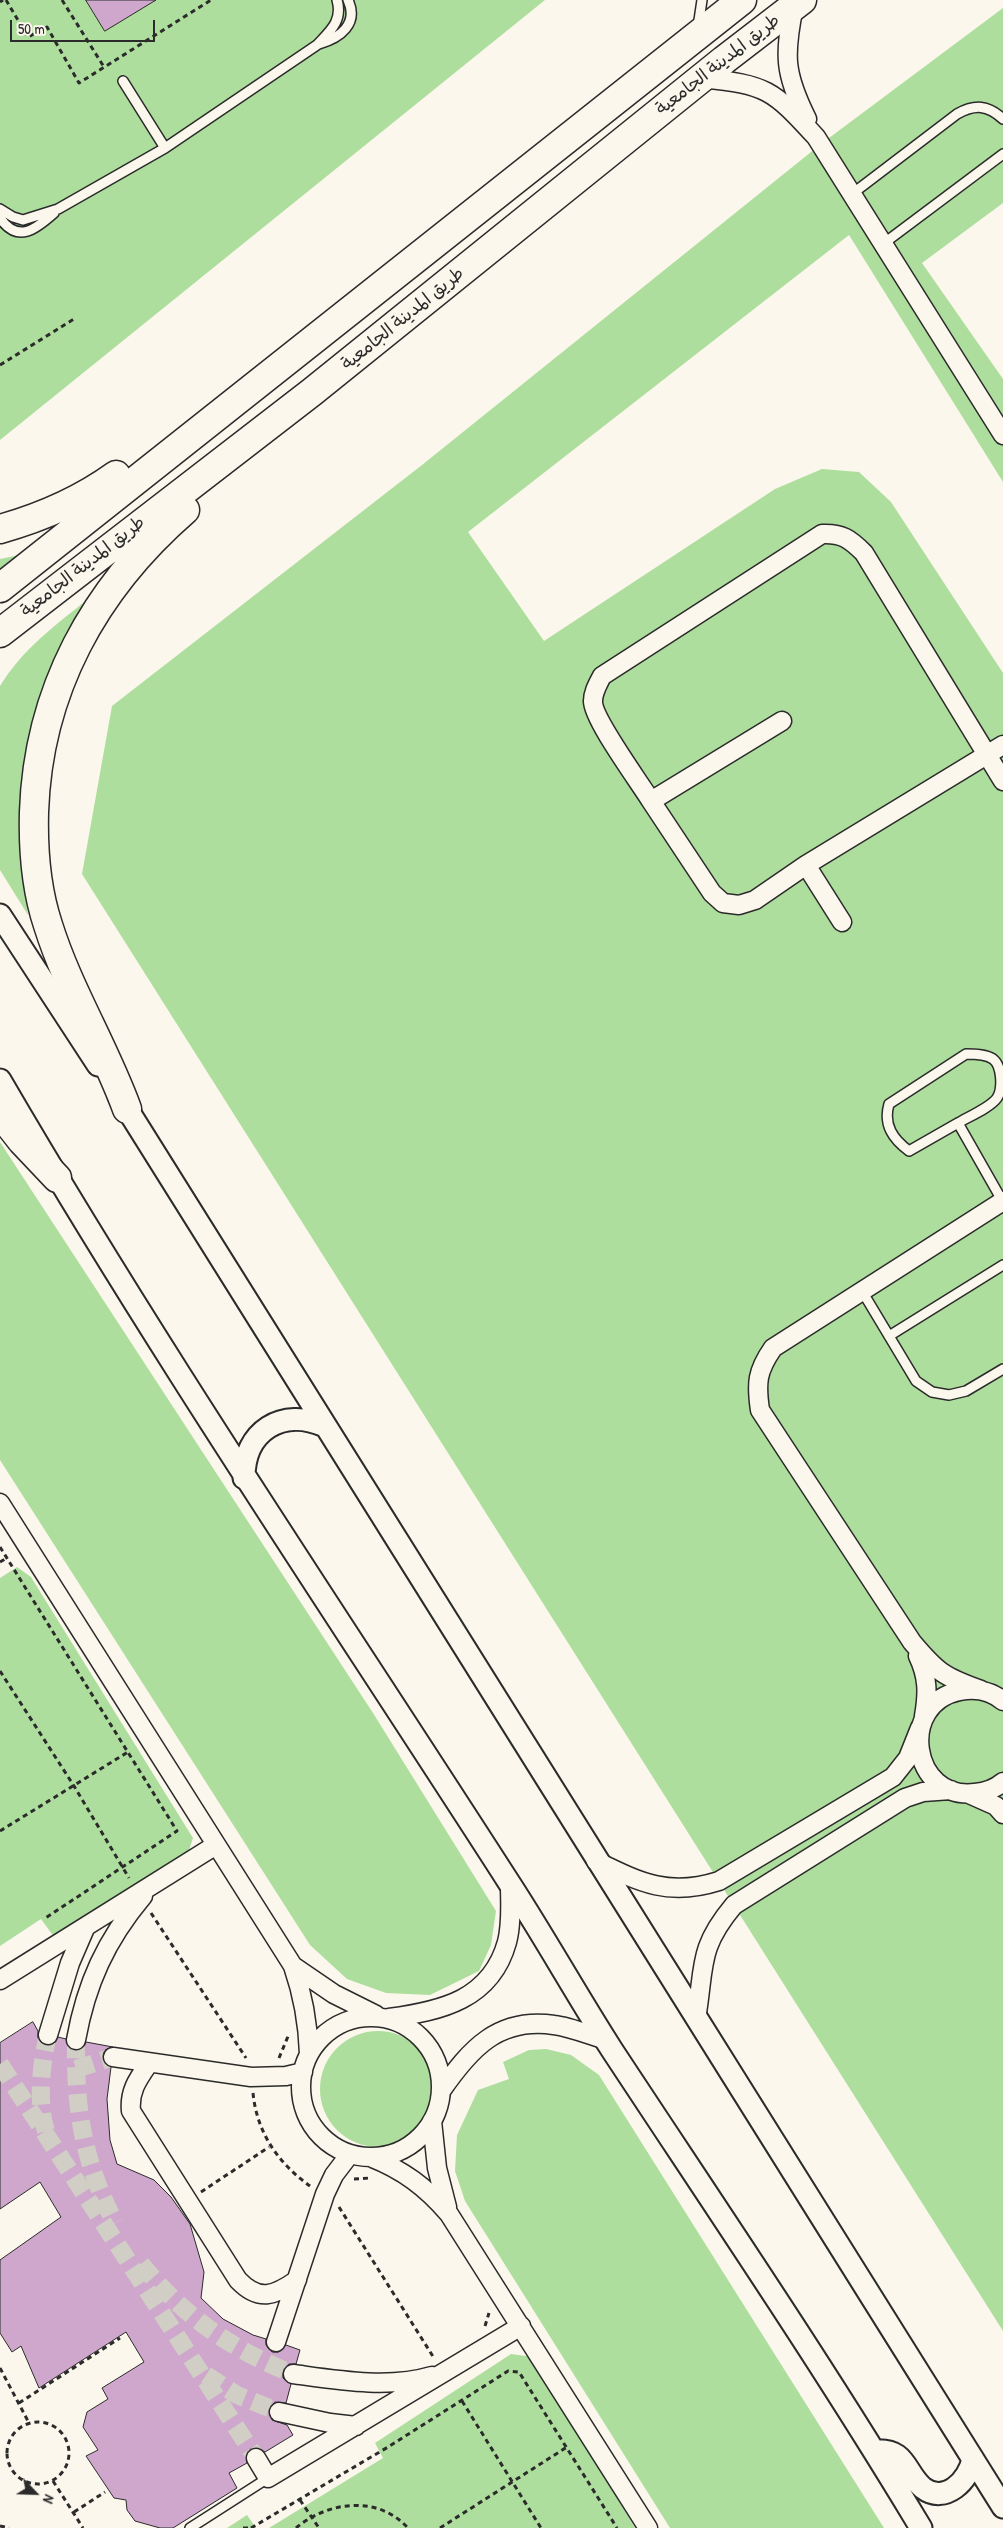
<!DOCTYPE html>
<html>
<head>
<meta charset="utf-8">
<style>
	body { margin:0 }
	#map { position:relative; width:1003px; height:2528px; overflow:hidden; background:#fbf7ec; font-family:"Patrick Hand",sans-serif }
	canvas { display:block }
	.north { position:absolute; left:10px; top:2468px; width:50px; height:50px; -webkit-text-stroke:4px #fbf7ec; paint-order:stroke; rotate:114deg; font-size:14px; font-weight:700; line-height:20px; text-align:center; color:#2b2b2b }
	.north::after { content:''; display:block; margin:auto; width:18px; height:22px; background:#2b2b2b; clip-path:polygon(50% 0,100% 100%,50% 72%,0 100%) }
	.scale { position:absolute; left:10px; top:20px; width:145px; height:22px; box-sizing:border-box; border:2px solid #2b2b2b; border-top:0; padding-left:6px; font-size:15px; line-height:18px; white-space:nowrap; color:#2b2b2b; -webkit-text-stroke:4px #fbf7ec; paint-order:stroke }
</style>
</head>
<body>
<div id="map">
<canvas width="1003" height="2528"></canvas>
<div class="north">N</div>
<div class="scale">50 m</div>
</div>
<script>
const ctx = document.querySelector('canvas').getContext('2d');
ctx.lineJoin = 'round';
function paint(path, color) { ctx.fillStyle = color; ctx.fill(path, 'evenodd'); }
function strokePath(path, color, width, dash) { ctx.strokeStyle = color; ctx.lineWidth = width; ctx.lineCap = dash ? 'butt' : 'round'; ctx.setLineDash(dash || []); ctx.stroke(path); }
function write(font, color, halo, rows, align = 'center') {
  ctx.font = font + ' "Patrick Hand","Playpen Sans Arabic",sans-serif'; ctx.lineWidth = 4; ctx.setLineDash([]); ctx.textBaseline = 'middle'; ctx.strokeStyle = halo; ctx.fillStyle = color; for (const [text, x, y, turn = 0] of rows) {
    ctx.save(); ctx.translate(x, y); ctx.rotate((+turn || 0) * Math.PI / 180); ctx.textAlign = isNaN(turn) ? turn : align; if (halo) ctx.strokeText(text, 0, 0); ctx.fillText(text, 0, 0); ctx.restore();
  }
}
const green = new Path2D(`
	M0,0H545L0,440Z
	M1003,8V203L922,263L1003,379V482L849,235L468,532L544,641L775,489L822,469L859,472L891,502L1003,673V2331L82,874L112,706L422,465L821,144Z
	M29,553L0,576V559Z
	M87,600C46,669 20,748 19,828C18,857 24,887 28,915L0,870V686C22,650 54,626 87,600Z
	M0,1142L373,1713L496,1911L491,1945L479,1971L430,1995L386,1993L347,1979L310,1945L0,1460Z
	M17,1567L31,1577L193,1838L188,1853L57,1941L41,1919L0,1946V1578Z
	M320 2089a58 58 0 1 1 116 0a58 58 0 1 1-116 0Z
	M546,2049L571,2055L599,2075L884,2528H670L465,2201L455,2171L457,2135L478,2090L509,2079L503,2062L529,2050Z
	M511,2354L533,2357L635,2528H269L383,2458L375,2443Z
	M247,2515L256,2528H227Z`);
const building = new Path2D(`
	M86,0H156L105,31Z
	M33,2022L38,2031V2038L44,2045L55,2043L58,2037L66,2039L69,2048L74,2050L84,2047L86,2042L113,2047L105,2050L102,2056L103,2061L111,2067L107,2099L110,2140L117,2164L154,2180L171,2197L190,2224L204,2272L201,2298L223,2319L253,2335L266,2339V2345L272,2352H279L286,2345L300,2350L296,2364H289L283,2372V2378L291,2384L286,2403L275,2402L269,2410L272,2420L287,2425L293,2435L265,2452L256,2447L250,2449L247,2453V2463L229,2473L237,2488L173,2528H160L135,2521L127,2510L126,2500L114,2498L86,2456L98,2450L83,2427L87,2412L108,2399L102,2388L144,2362L126,2332L39,2388L21,2346L12,2352L0,2333V2260L61,2217L40,2182L0,2209V2043Z`);
const minorTunnel = new Path2D(`
	M76,2040C75,2111 83,2160 115,2223
	M0,2064L256,2458
	M76,2069L113,2057
	M46,2131C37,2103 41,2064 48,2035
	M141,2264C185,2317 229,2348 293,2374
	M206,2375L237,2395L279,2412`);
const path = new Path2D(`
	M6,0L28,37L47,27L79,83L211,0
	M62,0L104,67
	M0,2L3,0
	M0,365L74,319
	M0,1547L177,1831L44,1919
	M0,1562L7,1558
	M0,1671L74,1786L129,1878
	M0,1831L128,1752
	M151,1913L246,2058
	M279,2058L289,2034
	M253,2093C257,2133 278,2163 310,2186
	M354,2179L370,2178
	M201,2192L269,2147
	M339,2207L434,2358
	M485,2326L489,2313
	M0,2368L29,2423
	M462,2401L541,2528
	M19,2403L120,2338
	M7 2453a31 31 0 1 1 62 0a31 31 0 1 1-62 0Z
	M53,2481L83,2528
	M300,2500L319,2528
	M74,2512L105,2492
	M0,2526L9,2528
	M243,2528H249
	M251,2528L388,2447L508,2371L519,2372L617,2528
	M296,2528C327,2502 377,2494 408,2528
	M440,2528L567,2447`);
const service = new Path2D(`
	M698,27L702,0
	M319,44C340,38 359,24 348,0
	M123,81L165,148
	M852,194L957,114C975,104 988,105 1003,119
	M0,209L13,217L23,220L58,209L165,148L317,45C330,31 343,21 337,0
	M0,218C18,244 36,229 54,213
	M883,244L1003,154
	M958,1123L909,1151C893,1139 883,1125 889,1104L966,1054C974,1054 986,1054 993,1059C1002,1066 1003,1089 997,1098C991,1107 968,1117 958,1123L1003,1202
	M862,1291L916,1381L932,1392L949,1395L966,1391L1003,1369
	M889,1336L1003,1265
	M190,2528L268,2478`);
const minor = new Path2D(`
	M794,6C784,55 784,73 807,119
	M702,78C767,85 772,89 816,137L1003,435
	M782,721L651,801L712,893L723,903L739,905L755,900L806,865L1003,745
	M651,801C640,783 592,718 593,701C593,692 598,684 602,676L822,534C842,533 850,539 864,553L1003,781
	M806,865L842,922
	M0,1503L293,1966C303,1995 308,2022 309,2054
	M918,1656C928,1677 928,1693 924,1716
	M981,1690C944,1677 937,1672 912,1642L760,1410C756,1383 757,1371 773,1348L1003,1201
	M1003,1701C991,1691 975,1688 960,1691C897,1703 911,1801 975,1793C985,1792 995,1789 1003,1782
	M969,1794L996,1806L1003,1814
	M596,1861C641,1883 669,1897 719,1881L893,1777L908,1758L920,1728
	M293,1966L334,1994L376,2015
	M0,1980L216,1845
	M301 2087a70 70 0 1 1 140 0a70 70 0 1 1-140 0Z
	M389,2018C441,2011 491,2000 507,1942C512,1923 510,1903 510,1884
	M696,2019C705,1967 697,1949 734,1905L905,1798L923,1792L951,1790
	M48,2035L70,1963L86,1926
	M76,2040C86,1984 106,1940 143,1896
	M113,2057L251,2077L286,2076L303,2072
	M149,2063C138,2079 129,2091 131,2111L238,2280C259,2302 274,2296 297,2280
	M441,2091C470,2049 498,2017 554,2025C571,2027 589,2035 606,2040
	M432,2121L437,2168L447,2207
	M370,2157C403,2170 426,2187 449,2214L648,2528
	M276,2342L325,2194L334,2175L350,2154
	M293,2374C337,2380 388,2389 432,2376
	M279,2412L330,2423L356,2426
	M256,2458L268,2478L521,2326`);
const tertiary = new Path2D(`
	M0,915L98,1065
	M0,1080C159,1353 337,1615 508,1881C544,1936 576,1994 612,2050C716,2208 823,2365 921,2528
	M119,1096L1003,2507
	M244,1478C244,1431 282,1407 325,1426
	M874,2451C907,2448 904,2472 923,2488C945,2505 969,2480 973,2459`);
const primary = new Path2D(`
	M0,529C43,517 80,501 116,475
	M0,588L742,0
	M0,633L312,392L724,60L802,0
	M127,1109C104,1046 68,989 48,925C36,889 33,850 34,812C38,691 94,589 185,510
	M0,1113L22,1141L57,1178`);
const streetNames = [
	["طريق المدينة الجامعية",718,65,-38],
	["طريق المدينة الجامعية",403,319,-39],
	["طريق المدينة الجامعية",83,567,-38]
];
paint(green, '#aede9d');
paint(building, '#cfa7cd');
strokePath(building, '#2b2b2b', 1);
strokePath(minorTunnel, '#d1cec5', 18, [18, 9]);
strokePath(service, '#2b2b2b', 12);
strokePath(minor, '#2b2b2b', 21);
strokePath(tertiary, '#2b2b2b', 25);
strokePath(primary, '#2b2b2b', 31);
strokePath(path, '#2b2b2b', 3, [5, 4]);
strokePath(service, '#fbf7ec', 9);
strokePath(minor, '#fbf7ec', 18);
strokePath(tertiary, '#fbf7ec', 21);
strokePath(primary, '#fbf7ec', 28);
write('18px', '#2b2b2b', '#fbf7ec', streetNames);
</script>
</body>
</html>
